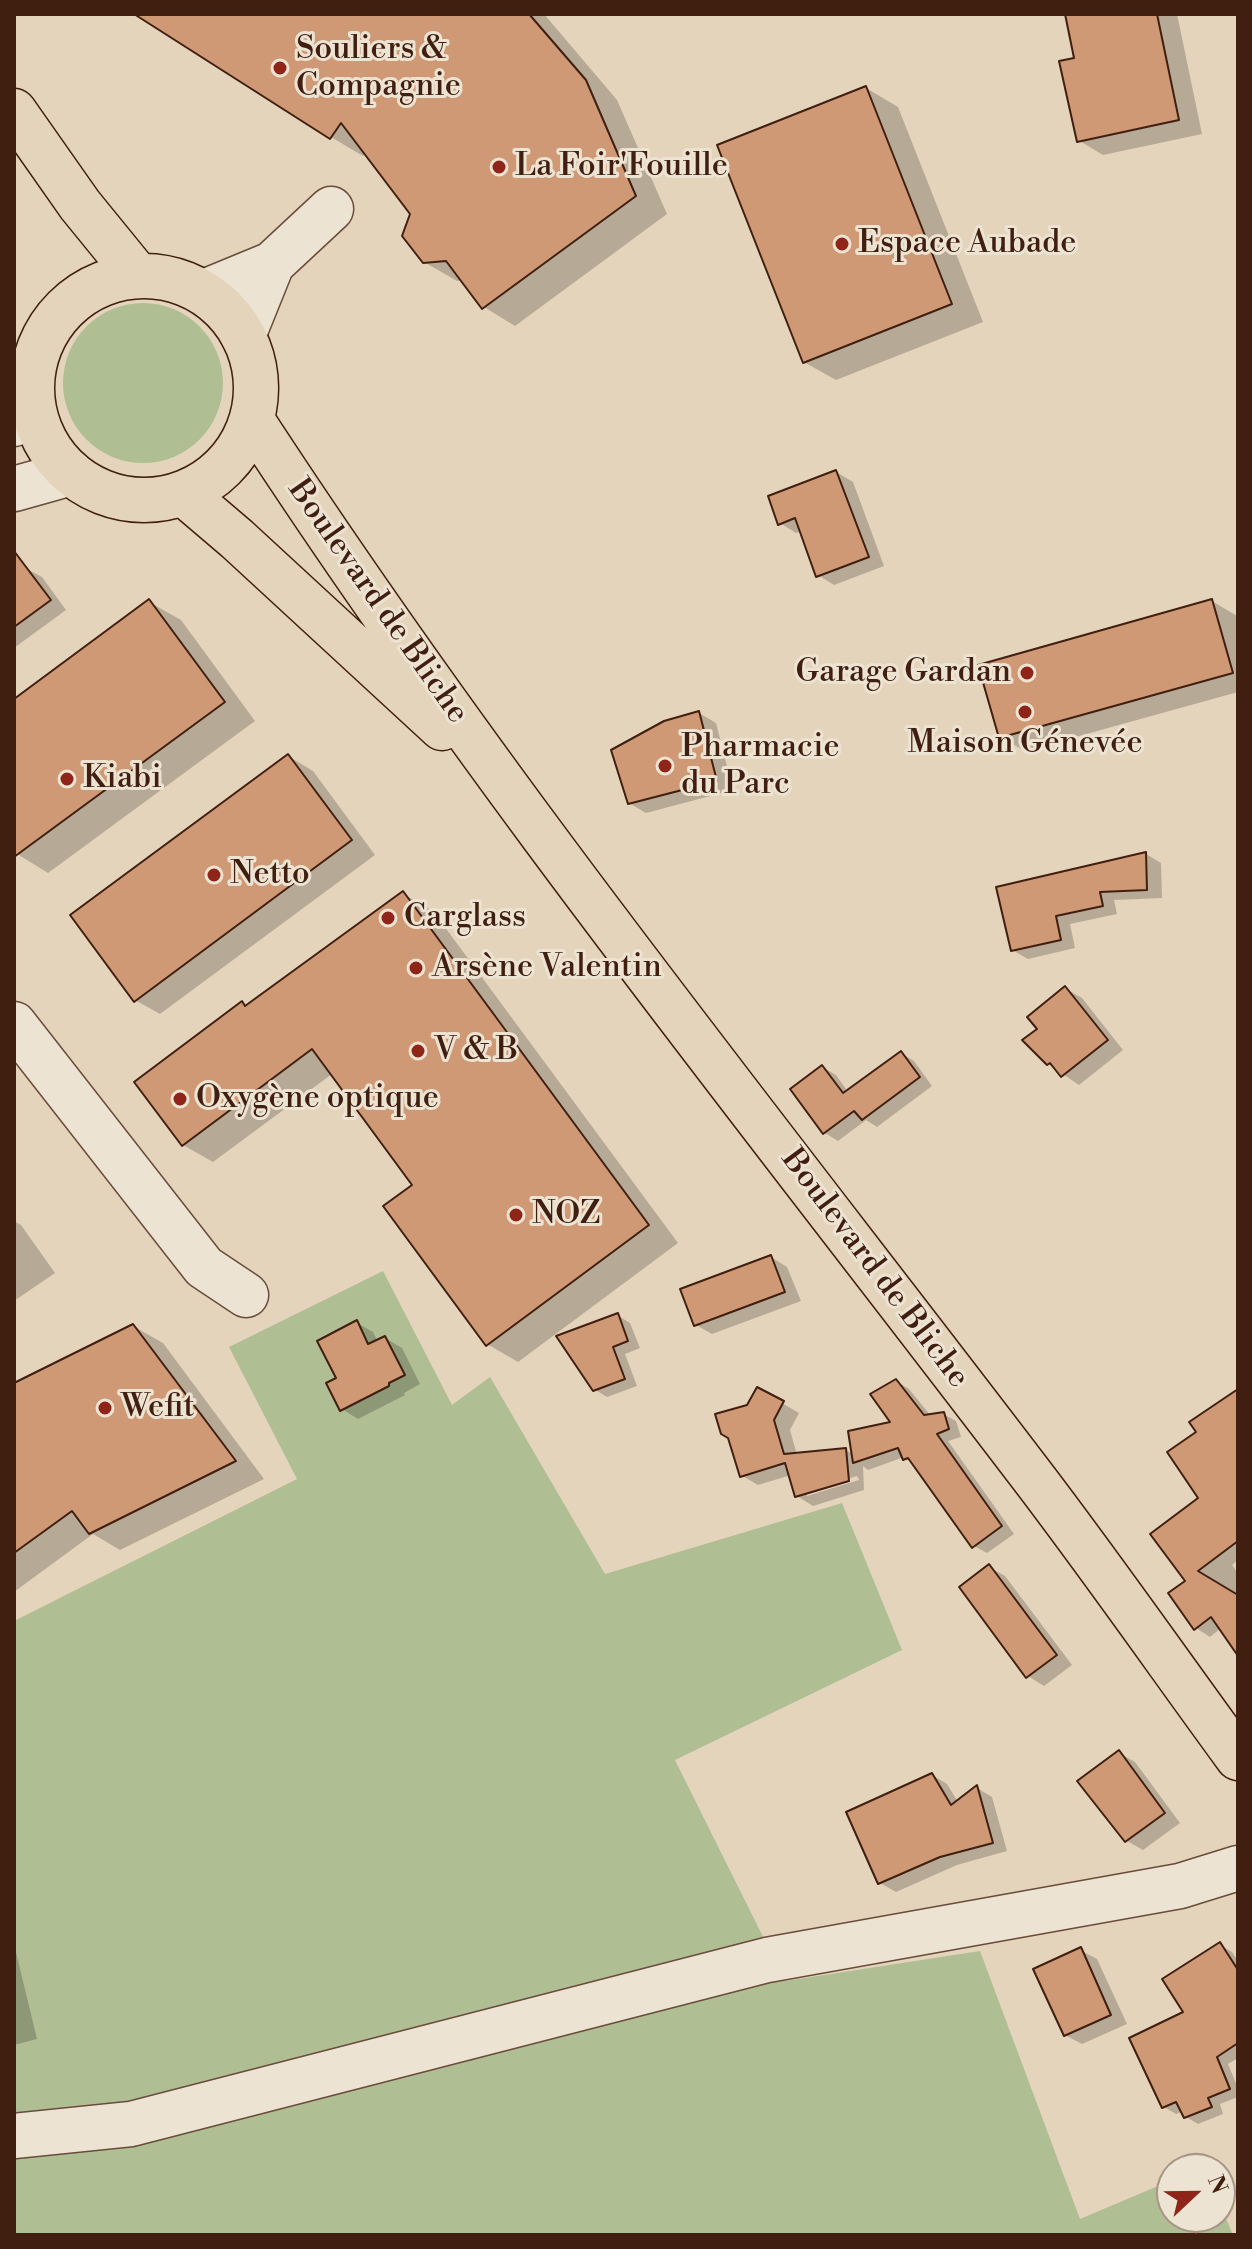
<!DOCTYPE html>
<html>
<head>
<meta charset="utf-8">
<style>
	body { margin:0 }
	#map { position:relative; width:1252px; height:2249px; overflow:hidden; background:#e4d4bc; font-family:"Libre Bodoni",serif }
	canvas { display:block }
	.frame { position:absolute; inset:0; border:16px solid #401f10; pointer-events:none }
	.north { position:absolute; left:1156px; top:2153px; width:80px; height:80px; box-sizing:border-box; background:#ede3d3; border:2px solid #a89585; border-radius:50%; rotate:68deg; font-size:22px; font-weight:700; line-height:32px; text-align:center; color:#401f10 }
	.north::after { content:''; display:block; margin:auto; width:28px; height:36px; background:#8f2418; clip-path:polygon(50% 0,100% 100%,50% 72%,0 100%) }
</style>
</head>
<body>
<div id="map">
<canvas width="1252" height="2249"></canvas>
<div class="frame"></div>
<div class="north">N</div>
</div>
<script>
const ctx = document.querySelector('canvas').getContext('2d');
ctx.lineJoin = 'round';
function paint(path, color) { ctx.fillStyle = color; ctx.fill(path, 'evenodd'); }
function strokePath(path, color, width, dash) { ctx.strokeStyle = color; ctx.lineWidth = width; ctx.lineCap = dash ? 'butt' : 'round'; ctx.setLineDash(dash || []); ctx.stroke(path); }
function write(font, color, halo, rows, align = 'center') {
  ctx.font = font + ' "Libre Bodoni",serif'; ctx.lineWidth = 6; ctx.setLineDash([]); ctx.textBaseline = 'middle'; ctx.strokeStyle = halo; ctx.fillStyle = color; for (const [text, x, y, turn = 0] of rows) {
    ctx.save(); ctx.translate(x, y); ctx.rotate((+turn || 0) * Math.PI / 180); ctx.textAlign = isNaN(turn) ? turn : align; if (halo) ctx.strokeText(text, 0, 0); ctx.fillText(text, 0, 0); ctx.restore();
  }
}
const green = new Path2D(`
	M63 383a80 80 0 1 1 160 0a80 80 0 1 1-160 0Z
	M383,1271L452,1405L490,1377L605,1574L842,1503L902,1650L675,1760L785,1981L980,1951L1080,2219L1172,2180V2217H1220V2204L1233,2235H14V1621L297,1479L229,1347Z`);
const shadow = new Path2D(`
	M153,14H544L617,100L667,214L515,326L484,307L463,280L457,281L424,262L413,213L366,152L363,156L331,137Z
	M1067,14H1177L1202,134L1103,155L1078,140L1076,60Z
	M866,88L898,107L983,322L836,380L804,362Z
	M836,472L853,482L884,566L834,585L818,575L801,531L796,533L780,523Z
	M25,568L42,577L66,610L14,648V576Z
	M1212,601L1237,616L1238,692L1025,751L1000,737Z
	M149,602L181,620L255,721L48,873L14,852V702Z
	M699,713L716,723L733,790L646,813L629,803Z
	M288,756L313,771L375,855L160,1014L135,1000Z
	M1146,854L1161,863L1162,898L1114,900L1117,914L1070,924L1075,948L1028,959L1012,950L998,889Z
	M403,894L433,911L678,1243L518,1362L487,1344L414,1185L332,1074L213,1162L183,1145L242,1004L247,1007Z
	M1066,989L1082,998L1123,1050L1079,1085L1048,1064L1039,1029Z
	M901,1053L914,1061L932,1086L877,1127L866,1120L838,1141L825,1133L822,1067L836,1075L848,1092Z
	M14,1221L21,1225L55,1273L14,1301Z
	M771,1257L787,1267L801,1301L712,1334L696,1325Z
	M617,1315L630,1323L640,1348L625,1354L637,1386L607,1397L594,1389Z
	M357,1323L373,1332L378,1342L385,1338L402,1348L420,1384L404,1393L405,1395L358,1419L342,1409L339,1378Z
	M133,1326L163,1343L264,1479L120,1550L93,1534L14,1592V1385Z
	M896,1381L909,1389L931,1416L943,1414L956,1421L961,1437L948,1441L1014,1534L987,1553L974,1546L914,1464L904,1457L868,1470L863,1466L864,1490L813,1506L797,1496L791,1475L758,1485L741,1475L749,1407L758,1389L799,1413L790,1430L797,1455L846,1450L854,1455L893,1424ZM857,1476L859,1480L807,1496V1492Z
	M1238,1391V1560L1232,1565L1238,1573V1652L1221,1628L1210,1637L1196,1628L1187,1582L1203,1497L1199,1433Z
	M989,1567L1005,1576L1072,1665L1044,1686L1028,1676Z
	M1119,1753L1135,1762L1180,1823L1143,1850L1127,1841Z
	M932,1775L947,1784L958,1802L977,1788L992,1797L1007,1851L957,1865L896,1892L880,1883Z
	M14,1944L37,2039L14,2045Z
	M1220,1945L1232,1952L1238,1961V2058L1228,2064L1238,2088V2097L1220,2104L1223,2114L1198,2124L1186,2117L1183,2111L1176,2114L1164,2107L1186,2013Z
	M1080,1950L1097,1959L1127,2024L1082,2044L1065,2035Z`);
const building = new Path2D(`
	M134,14H529L586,80L636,196L482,309L446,261L423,263L402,236L410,214L341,123L330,139Z
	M1065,14H1157L1179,120L1077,142L1059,61L1074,58Z
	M866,86L952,304L803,363L717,145Z
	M836,470L869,557L816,577L795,518L778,525L768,496Z
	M14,551L51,600L14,627Z
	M149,599L225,702L14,857V699Z
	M1212,599L1233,673L999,738L978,665Z
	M699,711L717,781L628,804L611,750L664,721Z
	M288,754L352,840L134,1002L70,915Z
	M1146,852L1147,890L1100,892L1103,906L1056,916L1061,940L1011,951L996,887Z
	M403,891L649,1225L486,1346L383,1206L412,1185L312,1049L182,1146L134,1082L242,1001L245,1006Z
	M1065,986L1108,1040L1061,1077L1050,1063L1047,1065L1022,1040L1037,1029L1027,1017Z
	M901,1051L920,1077L862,1120L854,1111L823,1134L790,1089L822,1065L843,1093Z
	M771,1255L785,1292L694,1326L680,1289Z
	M618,1313L628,1341L613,1347L625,1379L593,1391L556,1336Z
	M357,1320L368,1344L385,1336L405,1375L389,1383V1386L340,1411L326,1383L336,1378L317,1341Z
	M133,1324L236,1461L89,1534L72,1511L14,1553V1383Z
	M896,1379L924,1415L944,1412L949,1429L937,1434L1002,1526L972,1548L908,1458L903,1460L898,1448L853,1463L848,1431L890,1422L870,1394Z
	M757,1387L784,1401L774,1420L784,1454L846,1448L849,1481L795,1497L785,1463L740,1477L728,1438L721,1434L715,1414L747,1405Z
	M1238,1389V1541L1198,1571L1238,1595V1656L1211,1617L1194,1630L1168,1593L1185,1581L1150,1534L1198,1498L1167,1452L1196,1432L1189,1422Z
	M989,1564L1057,1655L1026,1678L959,1587Z
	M1119,1750L1165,1813L1125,1842L1077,1781Z
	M932,1773L951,1805L977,1785L993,1843L940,1857L878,1884L846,1812Z
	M1220,1942L1238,1970V2043L1217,2057L1230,2089L1208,2098L1212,2107L1184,2118L1176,2102L1162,2108L1129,2038L1183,2012L1162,1979Z
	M1081,1947L1111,2015L1064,2036L1033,1969Z`);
const minor = new Path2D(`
	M204,292L272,264L331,209
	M243,336L272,264
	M14,424L33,409
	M14,489L71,473
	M14,1024L204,1267L246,1295
	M14,2136L131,2124L767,1960L1180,1886L1238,1868`);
const major = new Path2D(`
	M14,111L80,205L137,275
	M32 388a112 112 0 1 1 224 0a112 112 0 1 1-224 0Z
	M252,420C489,784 763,1123 1026,1468C1099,1563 1167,1661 1238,1758
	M183,493L237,539L442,728`);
const markers = [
	[280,68,8,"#8f2418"],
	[499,167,8,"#8f2418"],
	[842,244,8,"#8f2418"],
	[1027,673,8,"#8f2418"],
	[1025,712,8,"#8f2418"],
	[665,766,8,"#8f2418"],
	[67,779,8,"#8f2418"],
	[214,875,8,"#8f2418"],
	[388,918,8,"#8f2418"],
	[416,968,8,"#8f2418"],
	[418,1051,8,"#8f2418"],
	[180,1099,8,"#8f2418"],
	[516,1215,8,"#8f2418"],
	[105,1408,8,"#8f2418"]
];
const poiNames = [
	["Souliers &",296,50],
	["Compagnie",296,87],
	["La Foir'Fouille",515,167],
	["Espace Aubade",858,244],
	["Garage Gardan",1011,673,"right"],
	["Maison Génevée",1025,744,"center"],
	["Pharmacie",681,748],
	["du Parc",681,785],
	["Kiabi",83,779],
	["Netto",230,875],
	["Carglass",404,918],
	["Arsène Valentin",432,968],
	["V & B",434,1051],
	["Oxygène optique",196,1099],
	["NOZ",532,1215],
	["Wefit",121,1408]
];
const streetNames = [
	["Boulevard de Bliche",377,602,55],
	["Boulevard de Bliche",874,1269,53]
];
paint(green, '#b0be94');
paint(shadow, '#0003');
paint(building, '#ce9974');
strokePath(building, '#401f10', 2);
strokePath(minor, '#694c3b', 47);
strokePath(major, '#401f10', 47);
strokePath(minor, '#ede3d3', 44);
strokePath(major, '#e4d4bc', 44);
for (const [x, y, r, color] of markers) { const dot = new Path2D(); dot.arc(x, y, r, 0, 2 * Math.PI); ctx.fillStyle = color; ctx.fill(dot); strokePath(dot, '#ede3d3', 3); }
write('32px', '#401f10', '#ede3d3', poiNames, 'left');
write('32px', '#401f10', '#ede3d3', streetNames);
</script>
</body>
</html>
